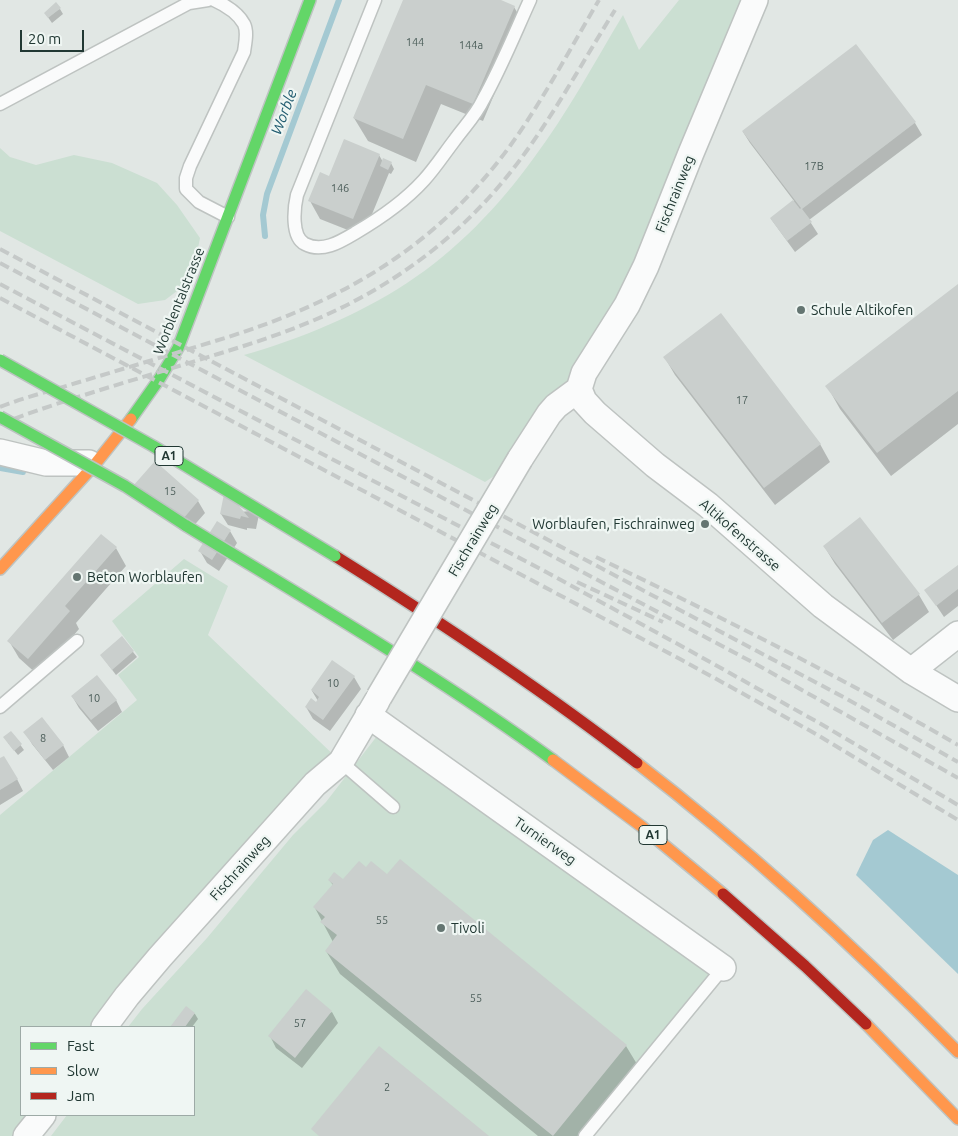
<!DOCTYPE html>
<html>
<head>
<meta charset="utf-8">
<style>
	body { margin:0 }
	#map { position:relative; width:958px; height:1136px; overflow:hidden; background:#e1e7e4; font-family:Ubuntu,sans-serif }
	canvas { display:block }
	.legend { position:absolute; left:20px; top:1026px; width:175px; height:90px; box-sizing:border-box; background:#eff6f3; border:1px solid #9daaa6; margin:0; padding:6px 9px; list-style:none; font-size:15px; color:#213833 }
	.legend li { display:flex; align-items:center; gap:10px; height:25px }
	.legend b { width:25px; border:1px solid #9daaa6 }
	.scale { position:absolute; left:20px; top:30px; width:64px; height:22px; box-sizing:border-box; border:2px solid #213833; border-top:0; padding-left:6px; font-size:15px; line-height:18px; white-space:nowrap; color:#213833; -webkit-text-stroke:4px #eff6f3; paint-order:stroke }
</style>
</head>
<body>
<div id="map">
<canvas width="958" height="1136"></canvas>
<ul class="legend">
<li><b style="height:6px;background:#63d668"></b>Fast</li>
<li><b style="height:6px;background:#ff974d"></b>Slow</li>
<li><b style="height:6px;background:#b3261e"></b>Jam</li>
</ul>
<div class="scale">20 m</div>
</div>
<script>
const ctx = document.querySelector('canvas').getContext('2d');
ctx.lineJoin = 'round';
function paint(path, color) { ctx.fillStyle = color; ctx.fill(path, 'evenodd'); }
function strokePath(path, color, width, dash) { ctx.strokeStyle = color; ctx.lineWidth = width; ctx.lineCap = dash ? 'butt' : 'round'; ctx.setLineDash(dash || []); ctx.stroke(path); }
function write(font, color, halo, rows, align = 'center') {
  ctx.font = font + ' Ubuntu,sans-serif'; ctx.lineWidth = 4.5; ctx.setLineDash([]); ctx.textBaseline = 'middle'; ctx.strokeStyle = halo; ctx.fillStyle = color; for (const [text, x, y, turn = 0] of rows) {
    ctx.save(); ctx.translate(x, y); ctx.rotate((+turn || 0) * Math.PI / 180); ctx.textAlign = isNaN(turn) ? turn : align; if (halo) ctx.strokeText(text, 0, 0); ctx.fillText(text, 0, 0); ctx.restore();
  }
}
const green = new Path2D(`
	M679,0H755L646,266L520,459L485,482L244,355C300,339 358,315 407,283C456,251 499,206 533,159C567,114 594,63 623,15L639,50Z
	M0,148L10,157L36,165L74,155L112,163L157,183L177,205L200,238L196,258L185,285L165,300L138,304L0,231Z
	M184,559L228,586L208,635L341,762L104,1027H21V1115H43L26,1136H0V815L137,700L118,675L139,657L112,621Z
	M384,727L723,968L581,1136H51L67,1115H194V1027H128L142,1009L207,938L293,835L326,802Z`);
const water = new Path2D(`
	M888,830L958,875V974L856,875L873,840Z`);
const shadow = new Path2D(`
	M404,0H498L514,7L524,24L483,121L441,104L416,162L368,141L354,118Z
	M60,9L63,14L52,23L45,13Z
	M856,45L915,123L922,135L809,220L818,234L795,252L771,219L794,201L750,143L743,132Z
	M379,155L383,162L391,163L394,169L391,174L389,173L363,236L320,219L310,201L330,178Z
	M958,286V424L891,476L840,409L827,386Z
	M665,358L820,444L830,462L775,505L675,375Z
	M155,498L198,501L205,513L190,530Z
	M260,510L256,529L247,528V530L228,525L221,514Z
	M230,531L237,543L219,571L207,563L200,551Z
	M824,546L919,595L929,612L893,640L835,564Z
	M116,548L126,566L76,623L79,629L39,676L19,658L9,641Z
	M958,566V606L944,617L926,590Z
	M122,638L137,657L116,675L101,655Z
	M354,677L361,689L330,731L313,719L306,707L316,704L318,701L312,691Z
	M72,696L116,700L122,712L98,731L79,708Z
	M11,732L24,750L18,755L8,743Z
	M25,732L63,745L69,757L53,770L32,744Z
	M0,759L17,779L23,791L0,805Z
	M400,861L626,1046L640,1069L585,1136H538L340,974L326,951L333,942L315,908L333,885L329,880L344,881L366,869L387,876Z
	M186,1008L195,1014L198,1019L192,1027H171Z
	M332,1012L338,1023L302,1068L276,1048L270,1036Z`);
const stream = new Path2D(`
	M265,236L263,215L267,194L339,0
	M0,468L23,472`);
const building = new Path2D(`
	M403,0H501L515,6L473,104L426,85L403,139L353,118Z
	M56,2L61,8L48,18L44,13Z
	M856,44L916,122L802,209L812,222L787,241L770,218L793,200L800,209L801,208L742,131Z
	M344,139L380,154L353,219L308,201L320,172L329,176Z
	M383,158L392,162L388,170L380,166Z
	M958,284V391L877,453L825,386Z
	M721,313L821,444L764,488L663,357Z
	M155,461L199,500L183,519L133,486Z
	M225,489L249,518L241,516L240,519L220,514Z
	M860,517L920,594L882,623L823,546Z
	M217,521L231,530L212,560L198,551Z
	M101,534L117,547L65,606L70,611L28,659L7,641Z
	M958,565V589L936,606L924,590Z
	M122,636L134,651L112,670L100,655Z
	M332,660L355,676L323,720L305,707L311,698L316,702L319,697L311,690Z
	M97,675L117,700L91,720L71,696Z
	M42,717L64,745L45,760L23,732Z
	M11,731L22,744L14,751L3,737Z
	M4,756L18,779L0,790V758Z
	M400,859L627,1045L553,1136L325,951L337,935L320,922L325,917L313,907L333,884L328,880L334,872L343,879L359,861L366,867L371,861L387,874Z
	M306,989L332,1011L295,1058L268,1036Z
	M186,1006L195,1013L185,1027H170Z
	M379,1046L489,1136H319L311,1129Z`);
const lane = new Path2D(`
	M214,0C225,5 238,13 244,24C248,32 245,44 244,52L190,166L186,178V189L199,202L228,217
	M375,0L297,195C294,208 291,237 305,244C322,253 340,242 355,233C379,219 405,201 424,180C435,168 444,154 454,141C464,127 476,115 483,100C501,68 515,33 530,0
	M0,104L189,3L208,0
	M0,707L77,641
	M341,762L393,807
	M585,1136L723,968`);
const street = new Path2D(`
	M579,389L584,401L595,413L655,465L708,505L823,606L911,671L958,699
	M0,452L46,463H89
	M520,459L549,414L556,406L579,389L584,373L627,305L646,266L691,153L755,0
	M911,671L958,634
	M368,715L723,968
	M104,1027L127,996L160,957L315,784L341,762L377,701
	M26,1136L43,1115`);
const fast = new Path2D(`
	M131,419L160,378L178,348L310,0
	M185,525C309,601 435,674 553,760`);
const slow = new Path2D(`
	M0,569L96,463L131,419
	M553,760L641,826L723,894
	M637,763C751,851 857,949 958,1052
	M866,1024L958,1119`);
const jam = new Path2D(`
	M335,556C439,621 540,688 637,763
	M723,894L805,966L866,1024`);
const rail = new Path2D(`
	M0,249L601,568L847,699L958,762
	M0,263L754,663L958,778
	M0,284L548,573L685,648L821,724L958,805
	M0,298L680,659L816,734L958,820
	M0,407C25,397 51,391 76,383C126,368 176,353 225,338C343,301 436,247 510,146C543,100 570,49 599,0
	M0,424C71,397 145,377 218,354C267,339 317,322 362,297C415,268 461,231 500,185C545,132 578,69 615,10
	M596,557C719,616 841,677 958,745
	M577,582L663,622`);
const streetBridge = new Path2D(`
	M379,697L520,459`);
const fastBridge = new Path2D(`
	M0,360L153,446L335,556
	M0,417L125,486L185,525`);
const markers = [
	[801,310,5,"#647571"],
	[705,524,5,"#647571"],
	[77,577,5,"#647571"],
	[441,928,5,"#647571"]
];
const numberNames = [
	["144",415,42],
	["144a",471,45],
	["17B",814,166],
	["146",340,188],
	["17",742,400],
	["15",170,491],
	["10",333,683],
	["10",94,698],
	["8",43,738],
	["55",382,920],
	["55",476,998],
	["57",300,1023],
	["2",387,1087]
];
const shields = [
	[169,456,28],
	[653,835,28]
];
const shieldNames = [
	["A1",169,456],
	["A1",653,835]
];
const streetNames = [
	["Fischrainweg",675,194,-68],
	["Worblentalstrasse",179,301,-68],
	["Altikofenstrasse",740,535,41],
	["Fischrainweg",473,540,-59],
	["Turnierweg",545,841,35],
	["Fischrainweg",240,868,-48]
];
const poiNames = [
	["Schule Altikofen",811,310],
	["Worblaufen, Fischrainweg",695,524,"right"],
	["Beton Worblaufen",87,577],
	["Tivoli",451,928]
];
const waterNames = [
	["Worble",284,112,-69]
];
paint(green, '#cbdfd2');
paint(water, '#a4c9d2');
paint(shadow, '#0003');
strokePath(stream, '#a4c9d2', 6);
paint(building, '#cacfcd');
strokePath(lane, '#bec3c1', 15);
strokePath(street, '#bec3c1', 28);
strokePath(fast, '#bec4c2', 14);
strokePath(slow, '#bec4c2', 14);
strokePath(jam, '#bec4c2', 14);
strokePath(lane, '#fafbfb', 12);
strokePath(street, '#fafbfb', 25);
strokePath(fast, '#63d668', 11);
strokePath(slow, '#ff974d', 11);
strokePath(jam, '#b3261e', 11);
strokePath(rail, '#c5c9c8', 4, [10, 5]);
strokePath(streetBridge, '#bec3c1', 28, []);
strokePath(fastBridge, '#bcc3c1', 14, []);
strokePath(streetBridge, '#fafbfb', 25);
strokePath(fastBridge, '#63d668', 11);
for (const [x, y, r, color] of markers) { const dot = new Path2D(); dot.arc(x, y, r, 0, 2 * Math.PI); ctx.fillStyle = color; ctx.fill(dot); strokePath(dot, '#eff6f3', 2); }
write('11px', '#4c5e5a', null, numberNames);
for (const [x, y, w] of shields) { const box = new Path2D(); box.roundRect(x - w / 2, y - 9.5, w, 19, 4); ctx.fillStyle = '#eff6f3'; ctx.fill(box); strokePath(box, '#213833', 1); }
write('bold 12px', '#213833', null, shieldNames);
write('14px', '#213833', '#eff6f3', streetNames);
write('14px', '#213833', '#eff6f3', poiNames, 'left');
write('italic 15px', '#205b6f', '#eff6f3', waterNames);
</script>
</body>
</html>
